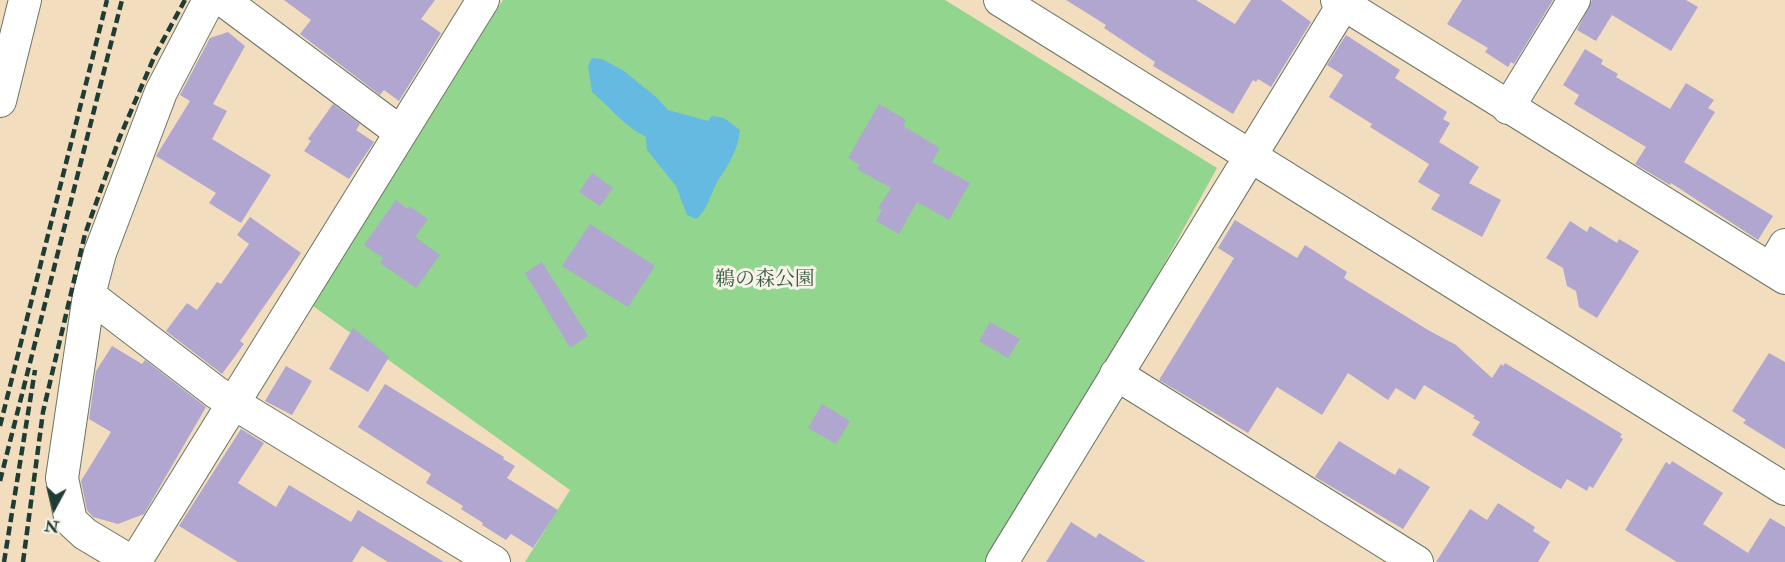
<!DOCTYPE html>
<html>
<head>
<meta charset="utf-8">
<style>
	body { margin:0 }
	#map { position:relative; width:1785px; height:562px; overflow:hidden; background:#f2debf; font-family:"IM FELL Double Pica",serif }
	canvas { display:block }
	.north { position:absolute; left:24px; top:478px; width:60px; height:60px; -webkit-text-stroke:4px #f7f3e8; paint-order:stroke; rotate:187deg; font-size:16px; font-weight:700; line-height:24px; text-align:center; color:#1f3d34 }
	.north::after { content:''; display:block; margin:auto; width:21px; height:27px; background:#1f3d34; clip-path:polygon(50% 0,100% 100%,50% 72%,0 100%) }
</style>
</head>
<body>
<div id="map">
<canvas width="1785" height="562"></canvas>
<div class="north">N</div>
</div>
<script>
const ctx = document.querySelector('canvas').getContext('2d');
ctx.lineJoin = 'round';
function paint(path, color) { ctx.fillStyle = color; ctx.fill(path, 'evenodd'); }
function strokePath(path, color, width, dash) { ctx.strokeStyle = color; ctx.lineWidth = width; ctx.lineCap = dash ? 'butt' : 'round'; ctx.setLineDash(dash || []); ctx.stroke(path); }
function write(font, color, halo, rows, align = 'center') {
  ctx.font = font + ' "IM FELL Double Pica","Noto Serif JP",serif'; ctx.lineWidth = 6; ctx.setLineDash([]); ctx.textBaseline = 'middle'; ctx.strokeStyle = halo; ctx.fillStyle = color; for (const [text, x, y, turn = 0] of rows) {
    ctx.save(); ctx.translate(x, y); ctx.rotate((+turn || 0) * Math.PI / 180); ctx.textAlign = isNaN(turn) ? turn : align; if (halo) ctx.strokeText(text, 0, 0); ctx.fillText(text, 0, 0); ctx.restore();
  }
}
const green = new Path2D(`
	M503,0H945L1217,168L1108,366L986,562H525L570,490L313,306Z`);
const water = new Path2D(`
	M592,58L602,59L624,71L656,97L668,110L708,121L712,116L724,118L740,130C738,151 728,165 717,182C710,195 708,210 696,219L687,215L676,186L647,150L646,137C624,126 611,108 592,92L588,66Z`);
const building = new Path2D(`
	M284,0H435L421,19L441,33L399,101L384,90L380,95L300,34L311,20Z
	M1066,0H1196L1235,24L1251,0H1281L1311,22L1271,87L1258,79L1256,82L1253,80L1233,114L1153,66L1155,62L1104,28L1106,25Z
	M1462,0H1553L1514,64L1511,62L1508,67L1485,52L1488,48L1447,24Z
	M1592,0H1686L1698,7L1671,51L1612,15L1596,41L1577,30Z
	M228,32L245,46L213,104L227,111L212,139L271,175L241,223L209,203L216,193L156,156L190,101L180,95L210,38Z
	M1346,35L1400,70L1395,78L1447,112L1443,119L1450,123L1439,142L1479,167L1469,183L1501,200L1482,237L1431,209L1440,195L1418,182L1429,164L1370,127L1372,124L1329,97L1343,75L1327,65Z
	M1585,49L1603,60L1601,64L1618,74L1616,77L1670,109L1686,83L1714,100L1708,108L1715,112L1684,162L1773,216L1758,240L1671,183L1670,185L1635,164L1646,147L1574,104L1579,95L1563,85Z
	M333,104L360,124L356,130L374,142L349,179L304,151L311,141L308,139Z
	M879,104L906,120L903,126L940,148L932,162L970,183L949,220L917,202L899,234L876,221L882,210L878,208L891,188L857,169L860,165L848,158Z
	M592,173L613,188L600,206L579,192Z
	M396,200L407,209L409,206L428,219L415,237L440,255L416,288L380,263L383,258L364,245Z
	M250,217L301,253L240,341L244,344L222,374L166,331L187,303L197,310L217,282L221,284L249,244L237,235Z
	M1235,220L1297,258L1305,245L1347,272L1344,278L1428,330L1456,345L1492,378L1501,364L1503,366L1505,363L1622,434L1620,437L1623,439L1593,488L1589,486L1587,491L1567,479L1561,489L1532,472L1472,435L1480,422L1473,418L1475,416L1424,385L1415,400L1396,388L1388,400L1348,373L1322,415L1277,387L1248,433L1159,380L1234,258L1218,248Z
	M1570,221L1587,232L1590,226L1617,243L1619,239L1639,251L1597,318L1579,307L1576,291L1567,286L1563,268L1546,258Z
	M590,224L655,266L628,307L562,266Z
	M542,262L588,336L570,348L525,273Z
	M990,322L1020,339L1008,358L979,341Z
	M353,328L389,357L368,392L329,369Z
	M112,346L142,364L145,360L206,407L144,514L118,524L93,517L87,510L81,481L111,432L89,419L96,371Z
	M1769,353L1785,362V449L1743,423L1746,420L1732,411Z
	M286,366L312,381L292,415L265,401Z
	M385,384L504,457L503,459L515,466L507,478L558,510L533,548L511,534L506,540L482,525L483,523L461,509L463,506L426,483L431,474L358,427Z
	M822,404L850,421L836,444L808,428Z
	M241,429L264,443L238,483L276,507L289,485L351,522L358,510L444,562H388L362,546L352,562H238L179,526Z
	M1339,441L1395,475L1399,468L1430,487L1403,529L1315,477Z
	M1672,461L1723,493L1703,524L1748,553L1770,518L1785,527V562H1677L1625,530L1666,462L1670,465Z
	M1498,503L1535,527L1533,531L1550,542L1538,562H1436L1470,509L1487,520Z
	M1071,522L1096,538L1099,533L1146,562H1046Z`);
const minor = new Path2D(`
	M223,0L400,132
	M1000,0L1785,489
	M1337,0L1785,278
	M0,101L25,0
	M1508,108L1574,0
	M1771,269L1785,245
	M89,295L217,393L494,562
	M1116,374L1417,562
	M132,562L85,534L71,521L62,478L89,295L100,253L161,92L209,0
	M135,562L483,0
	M1002,562L1346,0`);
const rail = new Path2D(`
	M0,426L107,0
	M0,481L122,0
	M4,562L35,370
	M23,562L43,412L85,234L119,139L155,55L185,0`);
const parkNames = [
	["鵜の森公園",765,281]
];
paint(green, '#92d58e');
paint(water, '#64bae1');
paint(building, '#b0a6d0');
strokePath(minor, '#697565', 34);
strokePath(minor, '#fff', 32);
strokePath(rail, '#1f3d34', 4.5, [9, 4.5]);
write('20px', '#365b46', '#f7f3e8', parkNames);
</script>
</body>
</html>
